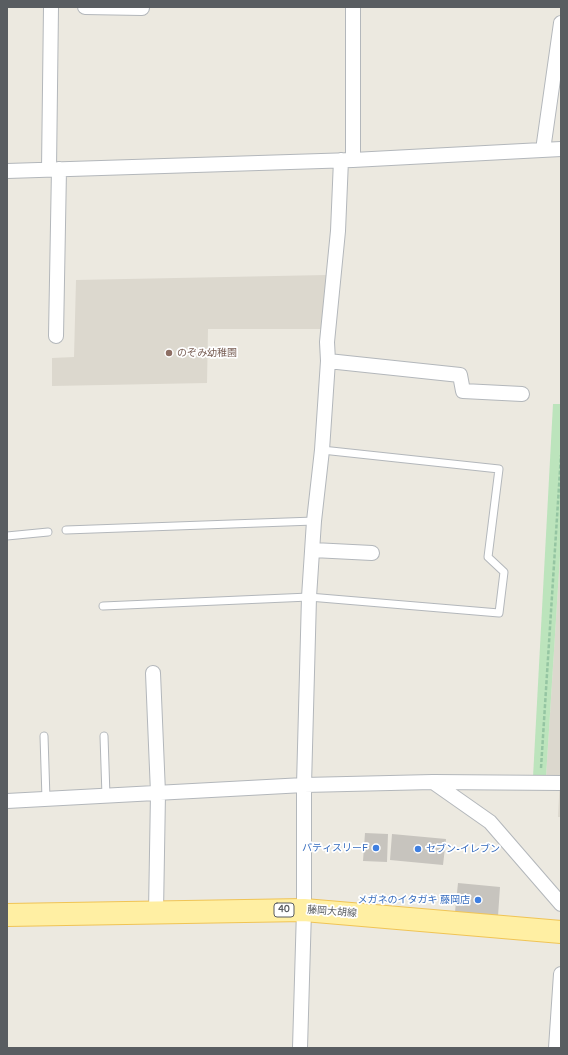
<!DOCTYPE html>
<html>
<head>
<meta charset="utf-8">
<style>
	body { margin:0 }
	#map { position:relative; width:568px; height:1055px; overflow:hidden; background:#ece9e0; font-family:"Varela Round",sans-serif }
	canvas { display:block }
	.frame { position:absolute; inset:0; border:8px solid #595d61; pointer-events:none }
</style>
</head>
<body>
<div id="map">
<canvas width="568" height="1055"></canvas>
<div class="frame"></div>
</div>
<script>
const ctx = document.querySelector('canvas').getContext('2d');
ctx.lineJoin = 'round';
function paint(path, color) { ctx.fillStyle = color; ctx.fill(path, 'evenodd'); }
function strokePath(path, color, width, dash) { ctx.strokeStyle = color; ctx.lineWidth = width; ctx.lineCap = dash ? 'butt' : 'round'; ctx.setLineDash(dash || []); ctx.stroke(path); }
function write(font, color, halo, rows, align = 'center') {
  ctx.font = font + ' "Varela Round","Noto Sans JP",sans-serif'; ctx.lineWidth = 3.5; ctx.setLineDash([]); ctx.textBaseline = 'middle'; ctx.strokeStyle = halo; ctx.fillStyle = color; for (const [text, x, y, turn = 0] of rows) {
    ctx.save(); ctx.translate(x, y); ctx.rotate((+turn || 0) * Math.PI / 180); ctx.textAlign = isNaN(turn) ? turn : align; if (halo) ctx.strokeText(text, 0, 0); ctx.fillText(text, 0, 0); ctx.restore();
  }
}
const education = new Path2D(`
	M326,275L322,329H208L207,383L52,386V358L74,357L76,280Z
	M561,540V817H558L560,777H546Z`);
const green = new Path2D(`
	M553,404H561V540L546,777H533Z`);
const building = new Path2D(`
	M365,833L388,834L387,862L363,861Z
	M392,834L446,839L443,865L390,860Z
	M458,883L500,887L498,916L455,912Z`);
const path = new Path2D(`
	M541,768L561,455`);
const lane = new Path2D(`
	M66,530L314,521
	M7,536L48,532
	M103,606L309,597L499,613L504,572L488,557L499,469L322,450
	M44,736L46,799
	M104,736L106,796`);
const street = new Path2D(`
	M85,7L142,8
	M353,7V160
	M543,150L561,23
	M49,169L51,7
	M7,171L353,160L561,149
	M56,336L59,169
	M328,361L460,375L463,391L522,394
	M313,550L372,553
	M153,673L158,793L156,912
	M433,782L561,783
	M7,801L304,785L433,782L490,822L561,904
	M300,1048L304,910V785L309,597L314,521L322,450L328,361L327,342L338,231L341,160
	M556,1048L561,974`);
const primary = new Path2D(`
	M7,915L304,910L561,932`);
const markers = [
	[169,353,4,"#8d6e63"],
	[376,848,4,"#3f7fe0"],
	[418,849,4,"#3f7fe0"],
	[478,900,4,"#3f7fe0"]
];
const shields = [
	[284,910,20]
];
const shieldNames = [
	["40",284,910]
];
const educationNames = [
	["のぞみ幼稚園",177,353]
];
const shopNames = [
	["パティスリーF",368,848],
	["セブン-イレブン",426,849,"left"],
	["メガネのイタガキ 藤岡店",470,900]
];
const streetNames = [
	["藤岡大胡線",332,912,4]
];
paint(education, '#dcd8ce');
paint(green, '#bce4bc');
paint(building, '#c7c4be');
strokePath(lane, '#b3b7bb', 9);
strokePath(street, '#b3b7bb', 16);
strokePath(primary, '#f0c455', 24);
strokePath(path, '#95c5a2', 2.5, [4, 2]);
strokePath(lane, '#fff', 7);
strokePath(street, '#fff', 14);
strokePath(primary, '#ffefa3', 22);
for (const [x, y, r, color] of markers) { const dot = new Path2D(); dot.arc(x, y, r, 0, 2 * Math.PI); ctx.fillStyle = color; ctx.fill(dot); strokePath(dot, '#fff', 1.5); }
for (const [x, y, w] of shields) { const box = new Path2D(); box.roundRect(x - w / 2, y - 7, w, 14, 3); ctx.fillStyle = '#fff'; ctx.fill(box); strokePath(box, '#595d61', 1); }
write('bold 9px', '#595d61', null, shieldNames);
write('10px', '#785e54', '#fff', educationNames, 'left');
write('10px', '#366cbe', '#fff', shopNames, 'right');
write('10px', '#595d61', '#fff', streetNames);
</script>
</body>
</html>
